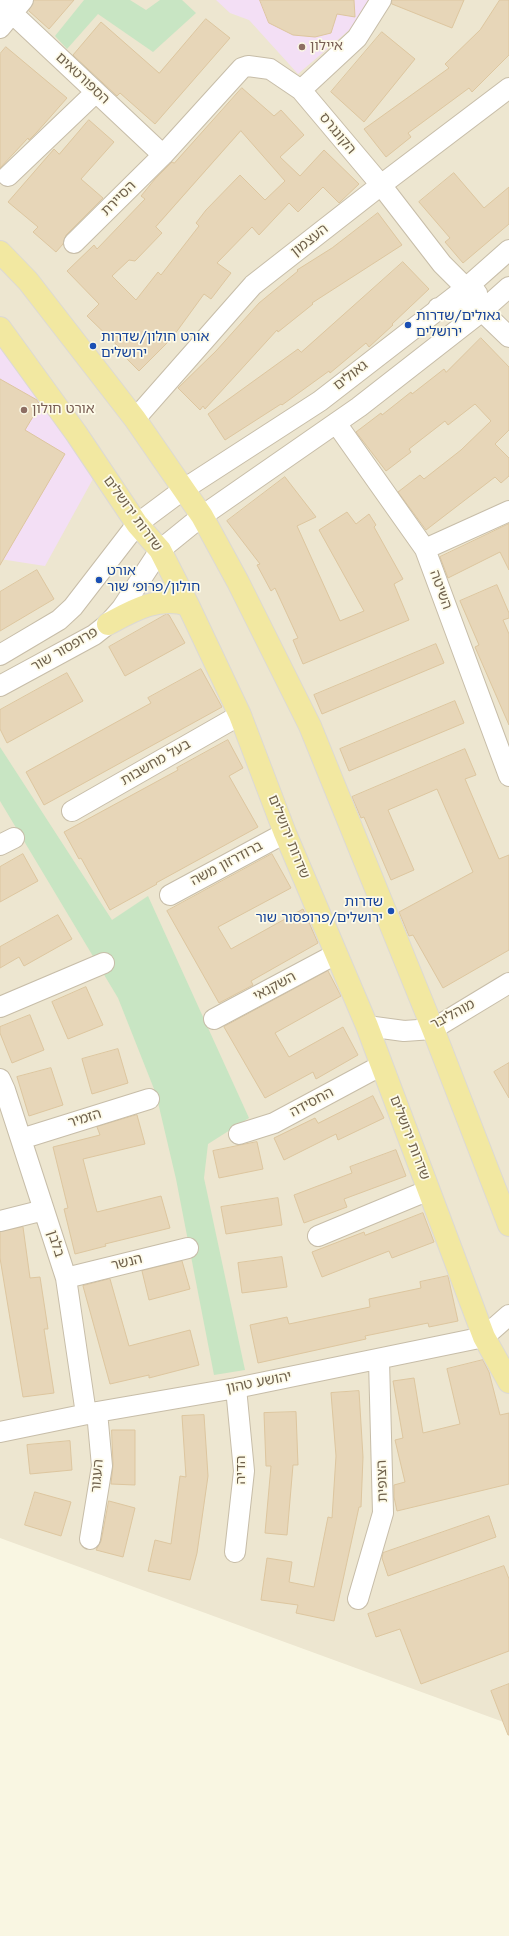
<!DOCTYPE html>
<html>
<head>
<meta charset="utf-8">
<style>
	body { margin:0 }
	canvas { display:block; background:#f9f6e2 }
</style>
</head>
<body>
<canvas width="509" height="1936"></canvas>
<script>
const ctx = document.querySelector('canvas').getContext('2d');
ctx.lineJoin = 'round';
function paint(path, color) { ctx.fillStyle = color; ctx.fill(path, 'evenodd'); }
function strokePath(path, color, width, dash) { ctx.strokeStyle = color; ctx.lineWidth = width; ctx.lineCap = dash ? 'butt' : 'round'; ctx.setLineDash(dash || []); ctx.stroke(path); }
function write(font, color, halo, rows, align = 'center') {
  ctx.font = font + ' Jost,"Noto Sans Hebrew",sans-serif'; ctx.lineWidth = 3.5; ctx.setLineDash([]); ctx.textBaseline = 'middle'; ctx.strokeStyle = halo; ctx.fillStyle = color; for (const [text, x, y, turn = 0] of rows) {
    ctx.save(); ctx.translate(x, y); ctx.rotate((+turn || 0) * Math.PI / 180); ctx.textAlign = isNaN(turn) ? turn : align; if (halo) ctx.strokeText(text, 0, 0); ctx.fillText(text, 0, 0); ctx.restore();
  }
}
const residential = new Path2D(`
	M0,0H509V1724L0,1538Z`);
const education = new Path2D(`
	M216,0H371L362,19L298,74L249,20L230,13Z
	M0,343L94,477L45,566L0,559Z`);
const green = new Path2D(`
	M84,0H130L146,10L160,0H182L196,13L153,52L98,14L67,49L55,36Z
	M0,747L112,920L148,896L249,1118L208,1144L204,1178L245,1370L214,1375L176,1179L156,1094L118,998L0,801Z`);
const building = new Path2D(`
	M34,0H74L49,29L29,11Z
	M260,0H354L355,17L337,14L331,33L315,37L293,35L269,23Z
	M392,0H464L452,28L392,4Z
	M500,0H509V55L472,92L469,88L408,133L411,137L386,157L364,129L449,68L445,64L480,30Z
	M206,19L230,38L155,124L120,93L117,96L73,55L101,22L159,73Z
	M382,32L415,59L364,122L331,92Z
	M6,47L67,98L37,132L29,140L28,138L0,168V54Z
	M242,88L274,116L281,110L304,135L280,157L300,176L324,150L359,184L339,203L323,187L298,212L289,203L259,235L252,227L217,263L231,273L211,299L204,294L172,338L139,371L120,352L122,350L87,316L99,304L67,271L94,245L97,249L145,199L141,196L155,179L172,162L174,163ZM241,131L285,181L265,200L240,175L206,210L196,223L199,226L161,275L158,272L136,300L112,276L129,260L135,261L162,233L156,227Z
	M89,120L114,142L81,179L103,198L66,235L63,244L56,252L33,232L38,227L8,202L54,149L59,154Z
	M454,173L484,208L509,187V224L463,263L445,242L450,238L419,202Z
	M378,213L402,245L312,303L313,304L278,332L277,330L205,409L203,406L200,410L178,388L216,351L259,303L298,271L297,270L332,248Z
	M403,262L429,289L392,324L393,325L369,347L366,343L330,373L329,371L282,405L281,404L225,440L208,414L298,349L301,352Z
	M481,338L509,367V430L495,444L509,458V476L501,483L495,477L426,530L398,492L420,475L424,479L461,450L491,421L475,404L448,425L445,421L409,449L411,452L386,471L356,432L381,413L382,415L411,392L412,394L444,369L446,372Z
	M0,379L37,400L40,405L25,430L65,454L0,565Z
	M285,477L316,517L297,526L340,621L364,611L319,530L347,512L356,524L369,514L376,525L374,527L403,579L394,584L409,620L303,664L293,640L298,638L275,588L271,591L257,565L260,564L227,521Z
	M509,524V570L500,552L448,578L440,557Z
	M37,570L54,599L0,631V592Z
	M497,585L509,613V618L503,620L509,634V725L475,647L479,645L460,601Z
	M167,614L169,615L185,643L125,676L109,647Z
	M436,644L444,663L322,714L314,695Z
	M201,669L222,707L44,805L26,772L151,703L148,698Z
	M67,673L83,701L7,743L0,729V710Z
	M455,701L464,723L349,771L340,749Z
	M228,740L243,768L229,776L258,827L156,883L157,884L110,910L81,858L79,859L64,832L178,770L177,768Z
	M465,749L476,775L465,779L499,859L509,855V950L443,988L413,935L409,936L399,912L473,872L437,789L388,810L414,870L391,880L364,817L361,818L352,797Z
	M23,854L38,881L0,902V867Z
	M272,854L291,888L218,927L231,949L303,909L318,943L251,981L253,985L219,1003L167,911Z
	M58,915L72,939L24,966L19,957L0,968V947Z
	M328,971L341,996L275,1033L289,1057L343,1027L358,1055L316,1079L313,1072L265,1098L224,1027Z
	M86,987L103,1025L68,1039L52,1002Z
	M30,1015L44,1050L12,1063L0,1033V1027Z
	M118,1049L128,1083L92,1094L82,1059Z
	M509,1063V1098L494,1072Z
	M51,1068L63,1105L29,1116L17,1077Z
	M373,1096L384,1118L338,1140L336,1134L284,1160L274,1138L315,1118L318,1123Z
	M137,1115L145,1144L83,1159L94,1201L97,1212L161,1196L170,1228L105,1244L106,1246L75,1254L64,1209L68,1208L53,1147L100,1135L97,1127Z
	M257,1142L263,1169L219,1178L213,1151Z
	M396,1150L406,1176L344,1199L347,1207L304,1223L294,1195L352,1173L350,1167Z
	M278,1198L282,1225L226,1234L221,1207Z
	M423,1213L434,1242L392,1258L389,1251L322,1277L312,1252L364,1232L365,1235Z
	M23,1227L30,1278L40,1277L48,1329H44L54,1393L23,1397L0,1258V1232Z
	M282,1257L287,1287L242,1293L238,1263Z
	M182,1261L190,1289L149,1300L142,1271Z
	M448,1276L458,1321L429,1327L428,1323L365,1336L366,1339L258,1363L250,1325L287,1317L289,1324L370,1307L369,1299L421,1288L420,1282Z
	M110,1279L129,1346L190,1330L199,1365L149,1378V1375L110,1384L83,1286Z
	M483,1360L489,1372L500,1415L509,1413V1484L397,1511L394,1497V1485L405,1482L395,1440L403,1438L393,1381L414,1378L423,1433L460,1424L447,1369Z
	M359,1391L363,1457L361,1507H359L334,1621L296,1613L298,1605L261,1600L267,1558L292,1562L289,1582L314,1587L328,1517L332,1518L336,1456L331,1393Z
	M296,1412L298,1465H293L287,1535L265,1533L271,1466H266L264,1413Z
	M204,1415L208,1476L197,1553L190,1580L148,1571L155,1540L171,1544L180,1476L186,1477L182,1416Z
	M112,1430H135V1485L111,1484L113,1465Z
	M70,1441L72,1470L30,1474L27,1445Z
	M35,1492L71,1502L61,1536L25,1525Z
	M109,1501L135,1508L123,1557L96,1550L101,1541Z
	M489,1516L496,1537L388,1576L382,1558L383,1553Z
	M504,1566L509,1579V1651L421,1684L400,1629L376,1637L368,1614Z
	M509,1684V1735H508L491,1691Z`);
const minor = new Path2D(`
	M0,4L13,14L163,155
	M0,28L23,0
	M301,90L357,38L381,0
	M8,176L96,92
	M74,243L163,155L242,68L248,66L270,69L301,90L381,185L442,264L466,288L477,293
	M438,308L463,306L482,311L509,337
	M135,419L253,285L381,185L509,88
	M336,423L425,549L509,776
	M425,549L509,511
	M0,655L59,620L73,607L137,524L184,489L320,401L466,288L509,250
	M0,686L94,635L108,624L122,608L160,550L202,516L359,407L482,311L509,287
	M72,811L240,715
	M0,845L14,838
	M170,895L285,833
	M0,1007L104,963
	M214,1019L336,954
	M367,1026L404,1031L433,1029L509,983
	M0,1079L5,1090L66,1278L86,1414
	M239,1134L274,1123L382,1065
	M21,1139L149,1099
	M0,1221L44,1210
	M318,1236L429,1190
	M66,1278L188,1248
	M0,1432L97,1412L236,1388L484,1337L509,1315
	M90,1539L102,1466L97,1412
	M235,1552L244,1471L236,1388
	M358,1599L383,1513L379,1360`);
const major = new Path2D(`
	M0,252L28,281L135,419L202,516L238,582L310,726L433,1029L509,1225
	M0,328L76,433L137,524L160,550L188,605L240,715L285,833L367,1026L484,1337L509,1382
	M108,624C132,611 159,595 188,605`);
const markers = [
	[302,47,4,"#8d6e63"],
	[408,325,4,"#1a4fb4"],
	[93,346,4,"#1a4fb4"],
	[24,410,4,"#8d6e63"],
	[99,580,4,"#1a4fb4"],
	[391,911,4,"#1a4fb4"]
];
const educationNames = [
	["איילון",310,47],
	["אורט חולון",32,410]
];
const streetNames = [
	["הספורטאים",82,79,43],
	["הקונגרס",337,134,50],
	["הסיירת",119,199,-45],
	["העצמון",310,241,-38],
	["גאולים",351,376,-38],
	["שדרות ירושלים",132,514,54],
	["השיטה",440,590,70],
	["פרופסור שור",65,650,-30],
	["בעל מחשבות",156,763,-30],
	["שדרות ירושלים",288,837,68],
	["ברודרזון משה",227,864,-28],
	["השקנאי",275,987,-28],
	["מוהליבר",453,1015,-28],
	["החסידה",312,1103,-28],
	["הזמיר",85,1119,-17],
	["שדרות ירושלים",409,1138,69],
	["בלבן",55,1244,72],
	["הנשר",127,1263,-14],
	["יהושע טהון",259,1383,-11],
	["הדיה",242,1470,-90],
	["העגור",98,1476,-85],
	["הצופית",383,1481,-92]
];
const transitNames = [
	["גאולים/שדרות",416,317],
	["ירושלים",416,333],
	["אורט חולון/שדרות",101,338],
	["ירושלים",101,354],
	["אורט",107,572],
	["חולון/פרופ׳ שור",107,588],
	["שדרות",383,903,"right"],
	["ירושלים/פרופסור שור",383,919,"right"]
];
paint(residential, '#ede6d0');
paint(education, '#f3dff5');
paint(green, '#c8e5c3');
paint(building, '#e7d6b8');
strokePath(building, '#ddc69f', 1);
strokePath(minor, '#c7bda8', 22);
strokePath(major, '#dcd9d4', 24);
strokePath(minor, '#fff', 20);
strokePath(major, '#f2e8a1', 22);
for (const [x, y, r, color] of markers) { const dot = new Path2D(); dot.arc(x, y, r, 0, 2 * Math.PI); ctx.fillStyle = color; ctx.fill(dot); strokePath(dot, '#fdfae8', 1.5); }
write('14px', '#785e54', '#fdfae8', educationNames, 'left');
write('14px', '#6e604b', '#fdfae8', streetNames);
write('14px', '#164399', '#fdfae8', transitNames, 'left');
</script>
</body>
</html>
